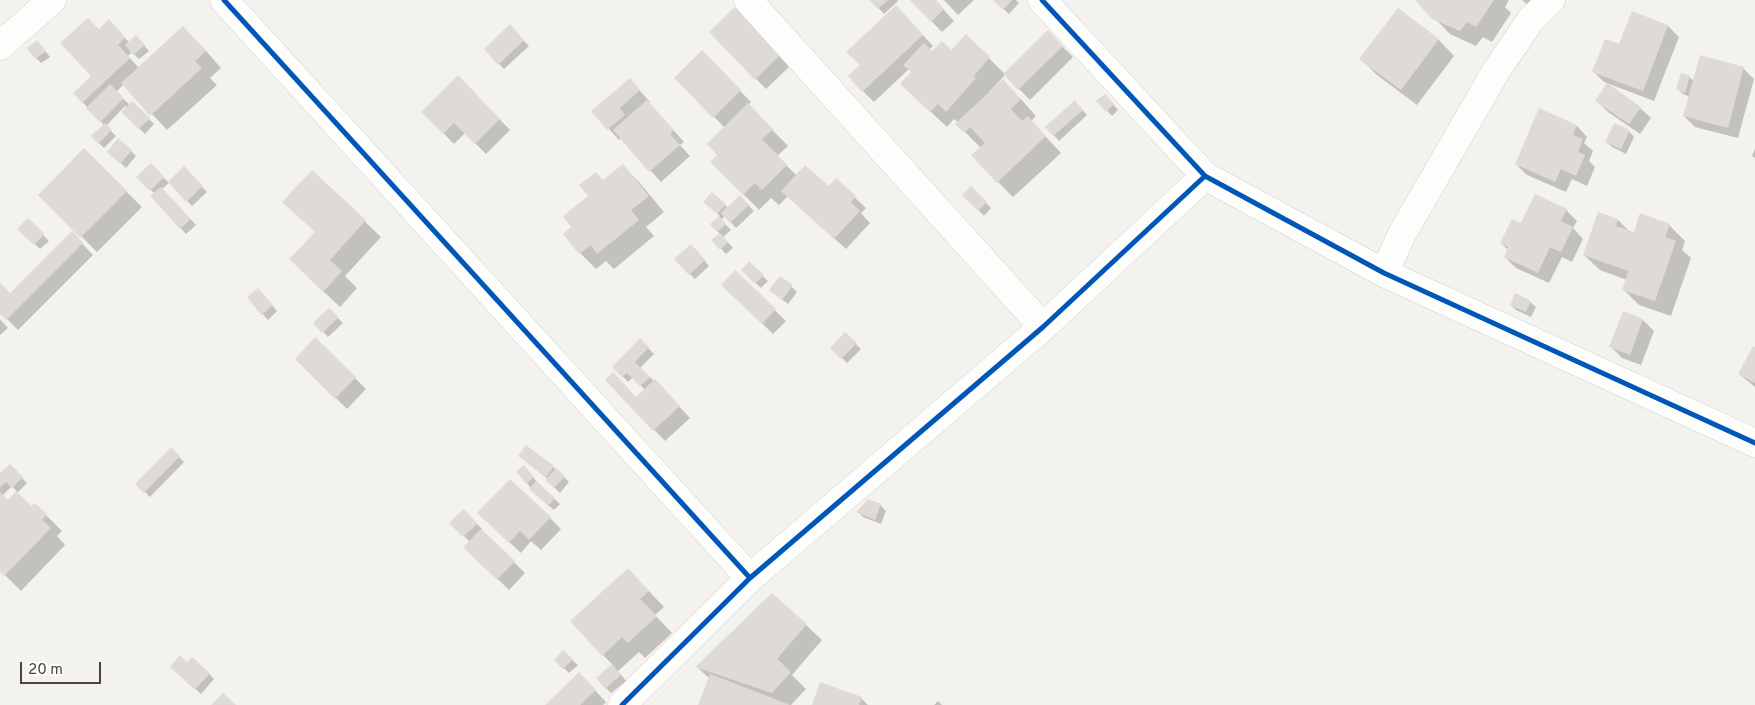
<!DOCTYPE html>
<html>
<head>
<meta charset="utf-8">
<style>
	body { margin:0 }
	#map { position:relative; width:1755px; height:705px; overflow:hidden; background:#f4f2ee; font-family:Overpass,sans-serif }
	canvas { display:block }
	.scale { position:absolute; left:20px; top:662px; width:81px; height:22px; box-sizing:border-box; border:2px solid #4b4439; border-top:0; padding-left:6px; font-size:15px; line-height:18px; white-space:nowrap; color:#4b4439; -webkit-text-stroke:4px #fff; paint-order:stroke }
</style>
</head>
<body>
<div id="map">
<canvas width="1755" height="705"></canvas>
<div class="scale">20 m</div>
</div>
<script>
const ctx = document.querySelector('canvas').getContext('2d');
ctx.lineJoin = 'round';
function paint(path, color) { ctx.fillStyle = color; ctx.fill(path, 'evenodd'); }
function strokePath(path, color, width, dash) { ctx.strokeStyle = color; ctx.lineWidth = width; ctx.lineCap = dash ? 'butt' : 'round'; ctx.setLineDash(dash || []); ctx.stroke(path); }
const shadow = new Path2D(`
	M871,0H897L898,1L884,14Z
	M911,0H935L954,21L942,32Z
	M944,0H974L958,15Z
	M994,0H1016L1019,3L1009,14Z
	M1417,0H1509L1505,7L1511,13L1492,42L1483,37L1476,46L1450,34Z
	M1522,0H1532L1528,5Z
	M735,9L790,66L766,89L711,32Z
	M1398,9L1439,40L1454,56L1417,105L1377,75L1361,59Z
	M1632,13L1668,26L1679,37L1654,101L1604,82L1593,71L1620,46Z
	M907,18L933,46L929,50L932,53L951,52L966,36L1005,74L1048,32L1073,57L1030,100L1005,75L989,92L1019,97L1036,116L1031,121L1061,153L1013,197L998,182L981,148L965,132L959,123L954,119L947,127L917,99L912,72L909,69L874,102L863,91Z
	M510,26L529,46L504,69L485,49Z
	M99,30L119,32L130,43L136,37L149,51L139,59L132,52L128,56L139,68L199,43L221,68L210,78L217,85L167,130L124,84L116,92L130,105L132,103L154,124L145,134L123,112L127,108L125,106L106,126L116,136L104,148L92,136L104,125L74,93L93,76Z
	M42,47L50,57L41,63L36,58Z
	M702,52L751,102L748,105L788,146L777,156L797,176L829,188L836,180L866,208L861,213L870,223L846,249L788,196L779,205L771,198L759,210L712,162L719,155L725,128L676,78Z
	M1743,68L1754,79L1738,138L1695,127L1684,116L1690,97L1683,94L1677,89L1689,77L1694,81Z
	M458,77L510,130L486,154L465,133L454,144L423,112Z
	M630,80L650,102L649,103L684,142L680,145L690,156L661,182L621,138L619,140L593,111Z
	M1105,95L1118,110L1112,116L1098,101Z
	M1597,101L1640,108L1651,118L1640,134L1608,112Z
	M1080,107L1087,115L1059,141L1047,127Z
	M1577,126L1587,137L1584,143L1593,151L1589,161L1595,167L1587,186L1572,179L1566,192L1527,175L1516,164Z
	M1629,131L1634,137L1626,154L1612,147L1606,142Z
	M1755,149V158L1752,156Z
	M84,150L142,207L97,252L40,195Z
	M131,151L136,156L126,168L114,157Z
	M151,165L169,183L162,189L196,225L186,234L152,196L155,194L138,177Z
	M623,166L639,182L664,212L646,227L654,236L614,269L606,261L596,269L580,253L565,234L573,227L589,197L604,181Z
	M184,168L207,192L192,206L170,182Z
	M312,171L381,237L345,276L357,288L340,307L306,275L316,232Z
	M971,188L991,208L984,216L964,195Z
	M740,197L754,211L736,228L725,216L721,220L731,230L723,237L733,248L726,254L713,240L720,234L711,224L720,216L710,207L725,205L728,208Z
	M1566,210L1577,221L1573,228L1583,239L1572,262L1562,257L1549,283L1516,268L1505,257L1508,250L1501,243L1521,225Z
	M28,220L49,241L40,249L19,229Z
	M1618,220L1630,232L1634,234L1669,225L1685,241L1682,250L1691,258L1671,316L1639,305L1623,289L1627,280L1600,270L1584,255Z
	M72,233L93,255L18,330L0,312V284L10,294Z
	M696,251L709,266L695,279L690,274Z
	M749,263L768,281L761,288L742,270Z
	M735,272L786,321L773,334L723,285Z
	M781,277L797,292L788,304L776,295Z
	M263,295L277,311L268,320L248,298Z
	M1530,302L1536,307L1531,317L1516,310L1511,305Z
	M329,309L343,323L328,337L315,323Z
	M0,319L8,328L0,335Z
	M1643,320L1654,331L1641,365L1622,358L1611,347Z
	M845,334L861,349L847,363L832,348Z
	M316,339L366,389L347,409L296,359Z
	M640,340L654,354L640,368L666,392L690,418L665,441L607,380L636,398L645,390L633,377L628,382L614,367Z
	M1755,349V387L1739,374Z
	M171,449L184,462L150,497L137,484Z
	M525,461L553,467L569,482L560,493L547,480L548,479Z
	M10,466L27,483L17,493L32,508L35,504L62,531L57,536L65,545L21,591L0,570V475ZM12,486L17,492L8,501L2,496Z
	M529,472L538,483L560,504L554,510L535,494L527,483Z
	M880,505L886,511L881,524L863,517L858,512Z
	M464,510L482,529L481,530L525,573L509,590L465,547L470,542L451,523Z
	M550,518L561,529L541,550L531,541L521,553L490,524Z
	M643,585L664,607L655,615L672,633L645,658L639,652L618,671L626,681L611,693L606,688L613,665L603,655Z
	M806,625L822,640L792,675L806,689L791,705H700L710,679L697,667Z
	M193,658L214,679L201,694L177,672Z
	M556,660H572L578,665L569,673Z
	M590,685L606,702L603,705H547Z
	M861,698L868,705H813Z
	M938,701L942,705H934Z`);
const building = new Path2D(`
	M869,0H888L878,9Z
	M910,0H936L944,9L931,22Z
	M993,0H1012L1003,10Z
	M1415,0H1494L1476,27L1467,22L1460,31L1432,19Z
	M896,5L923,35L862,92L848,76L860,65L846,52Z
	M735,7L780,55L755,80L709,32Z
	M1398,8L1439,39L1401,90L1359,59Z
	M1632,11L1668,25L1643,91L1592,72L1605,39L1619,44Z
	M88,18L99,29L109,19L125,37L118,45L130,58L82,103L73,93L91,76L60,43Z
	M510,24L524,40L498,65L484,49Z
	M183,26L206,51L195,61L202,68L150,116L121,83Z
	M1048,30L1063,46L1018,90L1003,74Z
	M966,34L990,57L974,76L976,78L946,112L938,104L930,112L900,84L911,72L903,65L924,43L932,51L942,41L951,50Z
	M136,35L145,45L133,55L125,45Z
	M37,40L46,51L35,59L27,48Z
	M702,50L741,90L713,118L674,78Z
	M1700,55L1744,67L1728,128L1683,116Z
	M1681,73L1690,76L1685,93L1676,90Z
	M458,75L500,119L475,144L454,123L443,134L421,112Z
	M630,78L640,90L620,108L625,115L607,130L591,111Z
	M1003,79L1021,99L1011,109L1022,121L1028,116L1046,136L997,183L971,155L985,143L970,127L964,133L955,124Z
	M1607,83L1641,107L1629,124L1595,101Z
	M110,84L124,98L100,122L86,108Z
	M1105,94L1114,104L1106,112L1096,101Z
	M647,100L674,130L670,134L680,145L649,172L613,130Z
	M1075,100L1083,110L1053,136L1045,127Z
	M132,101L150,118L139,129L121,112Z
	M748,103L773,129L762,139L787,165L762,190L755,183L743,195L710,162L717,155L707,144Z
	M1539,108L1577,125L1573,135L1583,139L1578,152L1585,155L1576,176L1561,169L1555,182L1515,164Z
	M105,123L112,130L98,144L91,136Z
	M1614,123L1630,130L1621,149L1605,142Z
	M118,138L132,150L120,164L107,152Z
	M84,148L127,191L80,238L38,195Z
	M151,163L164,177L150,191L136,177Z
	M623,164L649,196L631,210L639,220L597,254L591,245L579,254L563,234L571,227L563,216L588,196L579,185L596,172L603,180Z
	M805,165L829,186L836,178L856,196L851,202L860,211L834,239L781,191Z
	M184,166L203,186L186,202L168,182Z
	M312,170L366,220L330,260L342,271L323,292L289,259L315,232L282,202Z
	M971,186L987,202L978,211L962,195Z
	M161,187L191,219L180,229L150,196Z
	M712,192L726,204L717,214L703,202Z
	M1535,194L1567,209L1561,221L1573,227L1561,252L1550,247L1538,273L1504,257L1508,247L1500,243L1512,219L1521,223Z
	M740,195L749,205L730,223L721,213Z
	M1598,212L1618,219L1616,226L1634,232L1640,213L1670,224L1665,237L1676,241L1655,301L1622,290L1628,271L1583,255Z
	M719,216L726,224L717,232L710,224Z
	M28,218L45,234L34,245L17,229Z
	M72,231L83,243L6,320L0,314V283L10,293Z
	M720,233L728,242L720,250L711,240Z
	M691,244L705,260L689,275L674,259Z
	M749,261L764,275L755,284L741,270Z
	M735,270L776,309L762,324L721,285Z
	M780,276L793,285L782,300L769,290Z
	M258,288L273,305L261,315L247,297Z
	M1515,293L1531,301L1526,312L1510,305Z
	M329,308L339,317L322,333L313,323Z
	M1623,311L1643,319L1630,355L1609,347Z
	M845,332L857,343L841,359L830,348Z
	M315,337L356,377L335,399L295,359Z
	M640,338L649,347L635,362L650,377L640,386L627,373L622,377L612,367Z
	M1753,346L1755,347V383L1738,374Z
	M613,372L636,397L655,379L680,406L653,431L605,380Z
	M526,445L554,466L546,477L518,456Z
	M171,447L180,456L144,493L135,484Z
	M10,464L23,477L12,488L6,482L0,487V473Z
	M524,465L534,477L526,484L516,471Z
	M556,468L565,476L554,488L545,480Z
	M510,479L551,517L529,540L520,531L509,543L477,513Z
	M536,481L555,498L548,506L529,489Z
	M16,491L31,506L35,503L47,514L42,520L51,528L4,576L0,572V492L8,500Z
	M868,499L881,504L875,520L856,512Z
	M464,509L477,524L463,537L449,523Z
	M481,529L515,561L497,580L463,547Z
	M628,568L649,591L640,599L657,616L628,643L622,637L602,656L570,621Z
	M772,593L807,624L777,659L791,672L772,693L695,667Z
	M563,650L573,659L563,669L554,660Z
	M180,655L187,662L192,657L210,673L195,690L170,667Z
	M612,664L621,675L605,689L596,678Z
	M579,672L596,690L580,705H545Z
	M710,674L790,705H698Z
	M820,682L862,697L859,705H812Z
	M223,693L236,705H211Z`);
const street = new Path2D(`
	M224,0L750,578
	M748,0L1043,327
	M1042,0L1205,176L1384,273L1755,443
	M0,46L52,0
	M1384,273L1402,234L1496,71L1530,21L1551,0
	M622,705L750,578L1043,327L1205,176`);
const cycleway = new Path2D(`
	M224,0L750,578
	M1042,0L1205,176L1384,273L1755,443
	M622,705L750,578L1043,327L1205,176`);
paint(shadow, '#0003');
paint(building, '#dedbd6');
strokePath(street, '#d2d0cb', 29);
strokePath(street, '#fdfdfc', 28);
strokePath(cycleway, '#0057b8', 5);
</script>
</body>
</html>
